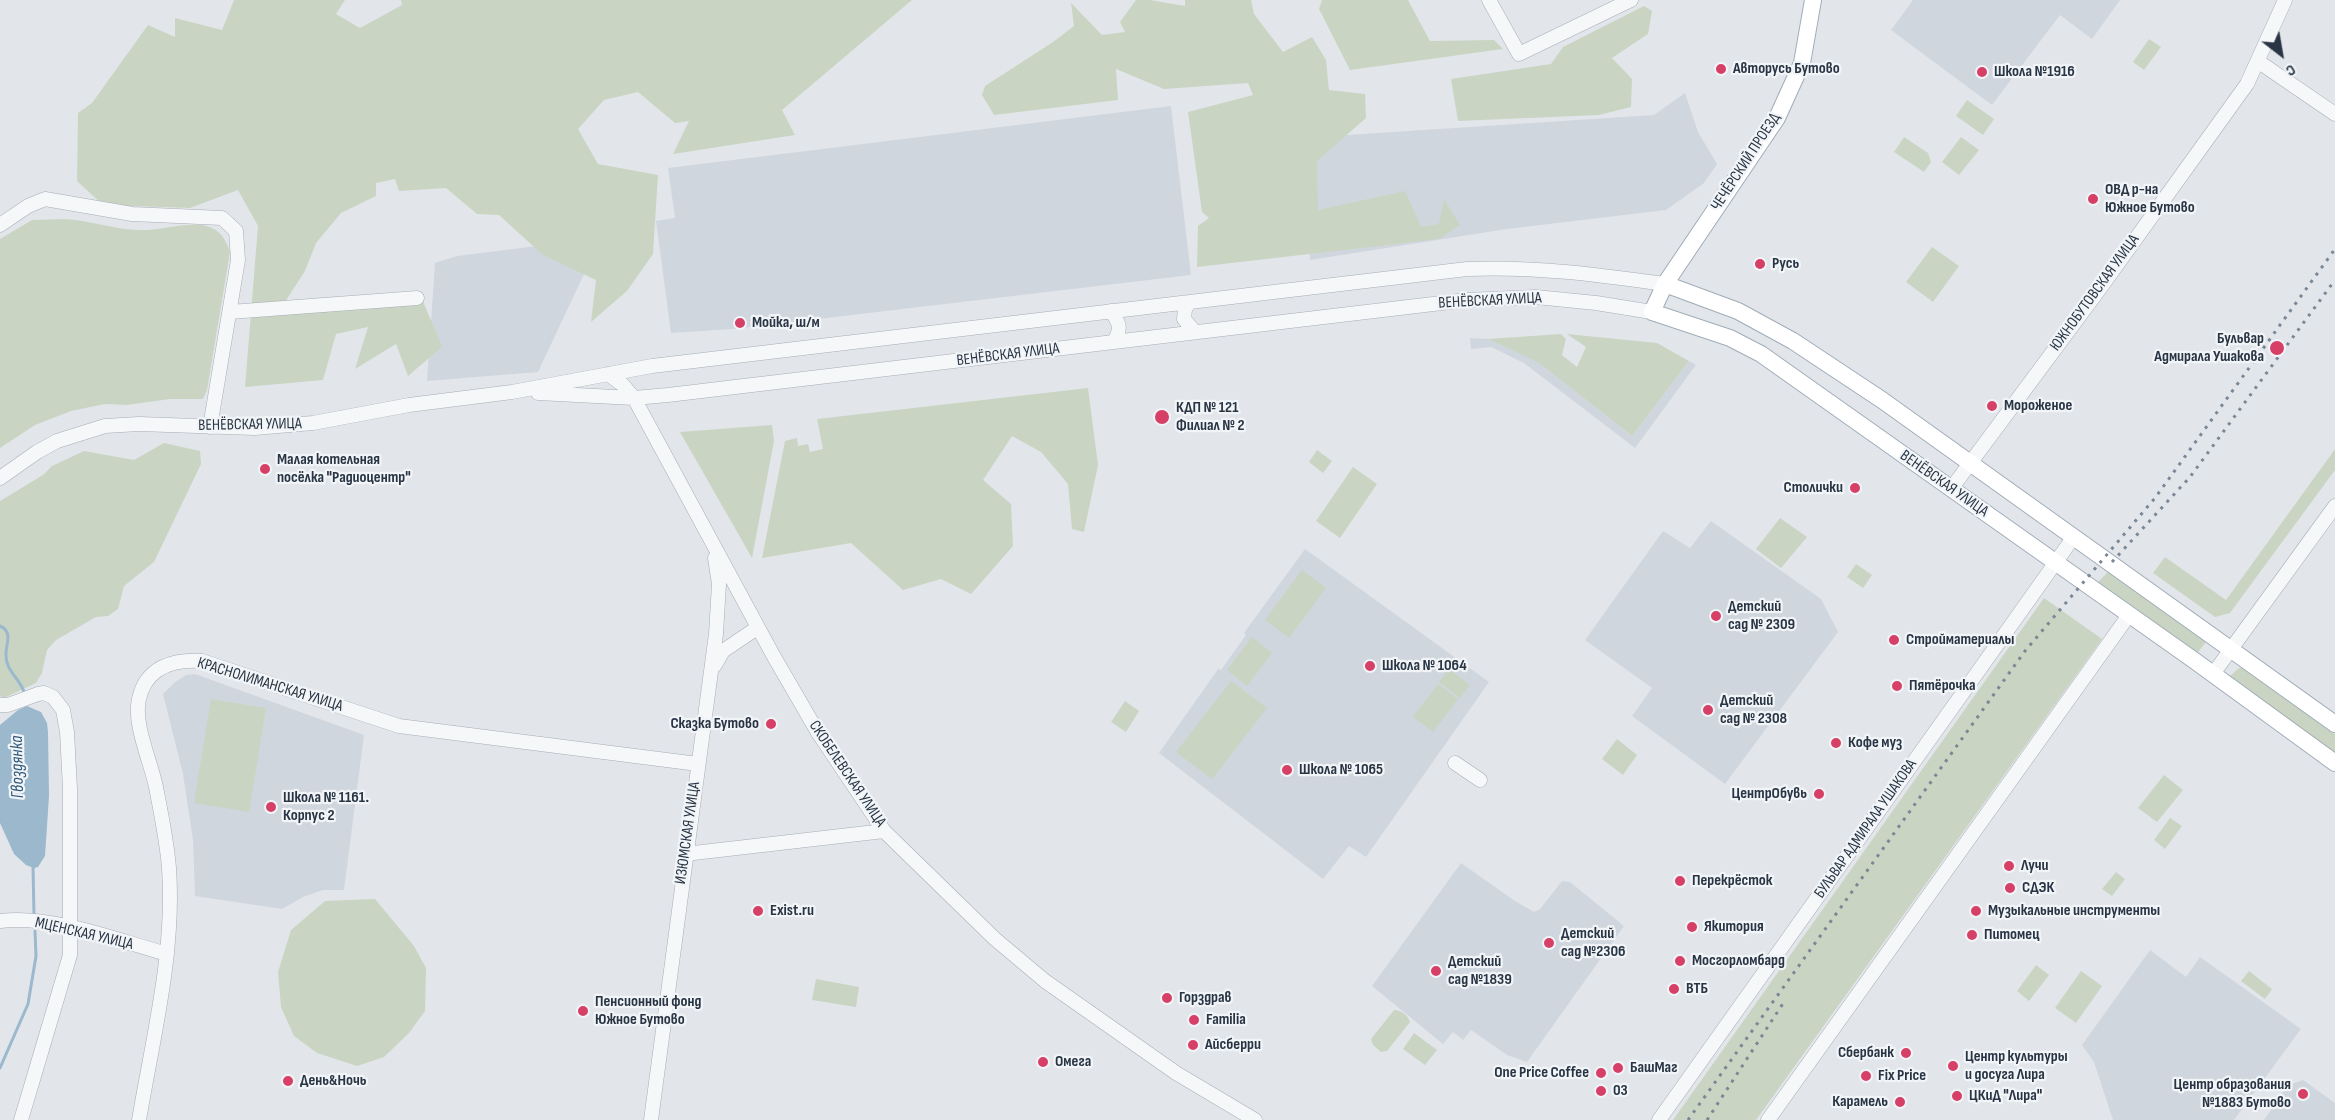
<!DOCTYPE html>
<html>
<head>
<meta charset="utf-8">
<style>
	body { margin:0 }
	#map { position:relative; width:2335px; height:1120px; overflow:hidden; background:#e2e6eb; font-family:"Sofia Sans Condensed",sans-serif }
	canvas { display:block }
	.north { position:absolute; left:2251px; top:24px; width:60px; height:60px; -webkit-text-stroke:4px #f2f5f8; paint-order:stroke; rotate:149deg; font-size:16px; font-weight:700; line-height:24px; text-align:center; color:#293544 }
	.north::after { content:''; display:block; margin:auto; width:21px; height:27px; background:#293544; clip-path:polygon(50% 0,100% 100%,50% 72%,0 100%) }
</style>
</head>
<body>
<div id="map">
<canvas width="2335" height="1120"></canvas>
<div class="north">С</div>
</div>
<script>
const ctx = document.querySelector('canvas').getContext('2d');
ctx.lineJoin = 'round';
function paint(path, color) { ctx.fillStyle = color; ctx.fill(path, 'evenodd'); }
function strokePath(path, color, width, dash) { ctx.strokeStyle = color; ctx.lineWidth = width; ctx.lineCap = dash ? 'butt' : 'round'; ctx.setLineDash(dash || []); ctx.stroke(path); }
function write(font, color, halo, rows, align = 'center') {
  ctx.font = font + ' "Sofia Sans Condensed",sans-serif'; ctx.lineWidth = 4.5; ctx.setLineDash([]); ctx.textBaseline = 'middle'; ctx.strokeStyle = halo; ctx.fillStyle = color; for (const [text, x, y, turn = 0] of rows) {
    ctx.save(); ctx.translate(x, y); ctx.rotate((+turn || 0) * Math.PI / 180); ctx.textAlign = isNaN(turn) ? turn : align; if (halo) ctx.strokeText(text, 0, 0); ctx.fillText(text, 0, 0); ctx.restore();
  }
}
const built = new Path2D(`
	M1913,0H2120L2092,39L2060,15L1992,105L1891,30Z
	M1685,93L1698,132L1717,164L1704,183L1666,210L1507,229L1310,260L1301,138L1654,115Z
	M1171,106L1191,275L733,329L671,333L656,221L675,218L668,168Z
	M601,238L538,372L427,381L435,263L457,256Z
	M1470,338L1488,339L1536,360L1632,436L1689,361L1696,365L1635,448L1524,363L1491,347L1471,349Z
	M1711,521L1821,599L1838,632L1725,784L1632,716L1652,688L1585,640L1663,531L1690,548Z
	M1305,549L1489,682L1366,857L1349,846L1323,879L1159,753L1218,669L1221,670L1246,635L1244,633Z
	M195,674L364,735L344,890H323L303,897L282,909L195,896L193,840L183,774L163,694L174,683L186,675Z
	M1461,863L1515,901L1534,912L1540,909L1562,881L1570,882L1624,926L1527,1062L1507,1055L1471,1030L1463,1040L1453,1032L1443,1044L1372,986Z
	M2150,950L2186,977L2200,957L2301,1029L2234,1120H2113L2094,1062L2082,1045Z
	M2303,1080L2335,1103V1120H2264L2288,1085Z`);
const green = new Path2D(`
	M234,0H345L336,14L360,28L402,5L401,0H912L782,110L795,135L673,154L689,121L675,123L638,92L604,100L578,129L598,164L658,175L653,254L627,291L591,322L596,280L543,255L499,215L477,214L446,188L399,191L395,179L376,183V196L341,213L316,243L305,271L283,305L420,294L442,347L408,376L396,344L355,369L368,327L336,334L323,380L245,387L258,226L238,190L190,208L103,205L77,181L78,113L92,103L148,25L175,37V18L222,30Z
	M1136,0H1150L1185,6V0H1251L1254,14L1283,52L1312,37L1326,60L1329,90L1365,94L1366,118L1317,161L1318,210L1405,191L1421,227L1439,224L1444,199L1460,225L1439,239L1197,267L1198,226L1209,218L1202,212L1188,112L1253,95L1248,83L1164,89L1116,69L1118,100L994,115L982,95L985,86L1053,42L1074,26L1071,3L1102,35L1125,32L1120,22Z
	M1322,0H1408L1430,41L1494,40L1503,49L1350,70L1319,9Z
	M1644,6L1652,11L1648,34L1612,58L1632,79L1631,107L1599,115L1458,121L1451,79L1551,64L1563,47Z
	M2149,39L2161,47L2144,70L2133,62Z
	M1967,100L1994,119L1983,135L1956,116Z
	M1904,137L1928,153L1931,162L1924,172L1894,152Z
	M1961,137L1979,150L1959,175L1942,162Z
	M64,219C89,220 112,229 137,230C159,231 180,223 202,225C219,228 225,237 230,252L207,390L203,399H170L127,405L105,404L71,411L35,425L0,448V239L32,220Z
	M1932,247L1959,266L1933,302L1906,282Z
	M1561,334L1566,339L1562,355L1577,367L1586,347L1567,334L1657,343L1689,361L1632,436L1538,362L1488,339Z
	M1088,388L1098,465L1084,532L1072,529L1068,484L1041,452L1012,436L983,480L1011,504L1013,546L971,594L941,579L903,590L851,543L762,558L785,441L797,438L798,446L808,444L810,452L823,449L817,419Z
	M772,425L774,441L752,558L680,432Z
	M164,443L200,451L201,464L154,562L124,586L118,609L108,616L96,617L56,640L47,650L42,673L36,683L4,698L0,696V501L43,475L52,466L84,451L134,460Z
	M2335,449V470L2230,613L2215,617L2153,573L2165,557L2226,600Z
	M1317,450L1332,461L1323,473L1309,462Z
	M1353,467L1377,484L1340,538L1316,521Z
	M1780,518L1807,537L1781,568L1756,549Z
	M1856,564L1872,575L1863,588L1847,577Z
	M1302,570L1326,588L1289,638L1265,620Z
	M2109,571L2206,642L2195,656L2095,585Z
	M2044,598L2102,639L1756,1120H1673Z
	M1252,637L1272,653L1247,686L1227,670Z
	M2239,668H2242L2335,734V757L2231,682L2230,676Z
	M1449,669L1470,685L1460,698L1439,682Z
	M1231,681L1267,708L1212,779L1176,752Z
	M1438,684L1458,699L1433,732L1413,717Z
	M211,699L266,708L249,812L194,803Z
	M1125,701L1139,711L1126,732L1111,722Z
	M1617,739L1637,755L1623,775L1602,759Z
	M2164,775L2183,790L2157,822L2138,808Z
	M2170,818L2182,826L2165,849L2154,840Z
	M2116,872L2125,879L2112,896L2102,889Z
	M375,899L414,946L426,968L425,1011L409,1033L384,1057L357,1066L317,1053L294,1036L281,1007L278,972L291,930L325,901Z
	M2036,965L2049,975L2029,1001L2017,991Z
	M2081,971L2102,986L2076,1023L2055,1008Z
	M2249,971L2272,989L2265,999L2241,981Z
	M816,979L859,987L856,1007L812,1000Z
	M1394,1010C1401,1010 1408,1015 1410,1022L1387,1051L1381,1052L1373,1045L1371,1039Z
	M1414,1033L1437,1050L1425,1065L1403,1049Z`);
const water = new Path2D(`
	M27,706L41,712L47,723L48,732L49,796L45,856L38,867L34,868L26,865L14,854L0,823V725L18,710Z`);
const stream = new Path2D(`
	M0,626C14,632 5,645 6,656C6,672 22,680 25,695
	M33,866L34,916
	M0,1068L28,1004L36,956L35,931`);
const minor = new Path2D(`
	M1489,0L1519,54L1631,0
	M2259,62L2335,114
	M0,225L28,206L45,199L132,214L222,218L236,231L238,260L210,427
	M1190,302L1185,309L1184,319L1195,332
	M1111,311C1120,323 1122,330 1113,342
	M230,312L417,298
	M608,374L623,385L634,398L773,655L817,731L884,831L995,939L1045,981L1176,1073L1255,1120
	M538,393L634,398L668,395L1467,300L1536,297L1596,303L1652,312
	M0,478L37,452L57,441L105,426L139,424L255,428L313,423L409,405L512,392L652,366L1467,269C1534,266 1599,275 1665,284
	M1951,489L2101,287L2247,84L2285,0
	M715,665L723,651L757,628
	M2213,674L2335,506
	M0,705H8L38,694L44,693L53,697L63,710L67,732L70,789V955L21,1120
	M1455,763L1480,780
	M685,854L884,831
	M0,921C49,914 120,941 167,954
	M139,1120C153,1037 175,952 169,868C167,842 161,813 156,787C151,762 133,724 139,699C146,667 173,659 202,661L399,726L698,764
	M651,1120L716,634L719,584L715,558
	M1659,1120L2073,538
	M1768,1120L2129,615`);
const major = new Path2D(`
	M1813,0L1802,63L1777,118L1665,284L1652,312L1730,338L1761,354L2195,661L2335,763
	M1665,284L1738,311L1793,341L1882,400L2335,724`);
const rail = new Path2D(`
	M2112,562L2190,477L2335,280
	M1688,1120L2025,651L2155,498L2335,249
	M1707,1120L1784,1002`);
const markers = [
	[1721,69,6,"#d74066"],
	[1982,72,6,"#d74066"],
	[2093,199,6,"#d74066"],
	[1760,264,6,"#d74066"],
	[740,323,6,"#d74066"],
	[2277,348,8,"#d74066"],
	[1992,406,6,"#d74066"],
	[1162,417,8,"#d74066"],
	[265,469,6,"#d74066"],
	[1855,488,6,"#d74066"],
	[1716,616,6,"#d74066"],
	[1894,640,6,"#d74066"],
	[1370,666,6,"#d74066"],
	[1897,686,6,"#d74066"],
	[1708,710,6,"#d74066"],
	[771,724,6,"#d74066"],
	[1836,743,6,"#d74066"],
	[1287,770,6,"#d74066"],
	[1819,794,6,"#d74066"],
	[271,807,6,"#d74066"],
	[2009,866,6,"#d74066"],
	[1680,881,6,"#d74066"],
	[2010,888,6,"#d74066"],
	[758,911,6,"#d74066"],
	[1976,911,6,"#d74066"],
	[1692,927,6,"#d74066"],
	[1972,935,6,"#d74066"],
	[1549,943,6,"#d74066"],
	[1680,961,6,"#d74066"],
	[1436,971,6,"#d74066"],
	[1674,989,6,"#d74066"],
	[1167,998,6,"#d74066"],
	[583,1011,6,"#d74066"],
	[1194,1020,6,"#d74066"],
	[1193,1045,6,"#d74066"],
	[1906,1053,6,"#d74066"],
	[1043,1062,6,"#d74066"],
	[1953,1066,6,"#d74066"],
	[1618,1068,6,"#d74066"],
	[1601,1073,6,"#d74066"],
	[1866,1076,6,"#d74066"],
	[288,1081,6,"#d74066"],
	[1601,1091,6,"#d74066"],
	[2303,1094,6,"#d74066"],
	[1957,1096,6,"#d74066"],
	[1900,1102,6,"#d74066"]
];
const poiNames = [
	["Авторусь Бутово",1733,69],
	["Школа №1916",1994,72],
	["ОВД р-на",2105,190],
	["Южное Бутово",2105,208],
	["Русь",1772,264],
	["Мойка, ш/м",752,323],
	["Бульвар",2264,339,"right"],
	["Адмирала Ушакова",2264,357,"right"],
	["Мороженое",2004,406],
	["КДП № 121",1176,408],
	["Филиал № 2",1176,426],
	["Малая котельная",277,460],
	["посёлка \"Радиоцентр\"",277,478],
	["Столички",1843,488,"right"],
	["Детский",1728,607],
	["сад № 2309",1728,625],
	["Стройматериалы",1906,640],
	["Школа № 1064",1382,666],
	["Пятёрочка",1909,686],
	["Детский",1720,701],
	["сад № 2308",1720,719],
	["Сказка Бутово",759,724,"right"],
	["Кофе муз",1848,743],
	["Школа № 1065",1299,770],
	["ЦентрОбувь",1807,794,"right"],
	["Школа № 1161.",283,798],
	["Корпус 2",283,816],
	["Лучи",2021,866],
	["Перекрёсток",1692,881],
	["СДЭК",2022,888],
	["Exist.ru",770,911],
	["Музыкальные инструменты",1988,911],
	["Якитория",1704,927],
	["Детский",1561,934],
	["сад №2306",1561,952],
	["Питомец",1984,935],
	["Мосгорломбард",1692,961],
	["Детский",1448,962],
	["сад №1839",1448,980],
	["ВТБ",1686,989],
	["Горздрав",1179,998],
	["Пенсионный фонд",595,1002],
	["Южное Бутово",595,1020],
	["Familia",1206,1020],
	["Айсберри",1205,1045],
	["Сбербанк",1894,1053,"right"],
	["Центр культуры",1965,1057],
	["и досуга Лира",1965,1075],
	["Омега",1055,1062],
	["БашМаг",1630,1068],
	["One Price Coffee",1589,1073,"right"],
	["Fix Price",1878,1076],
	["День&Ночь",300,1081],
	["Центр образования",2291,1085,"right"],
	["№1883 Бутово",2291,1103,"right"],
	["03",1613,1091],
	["ЦКиД \"Лира\"",1969,1096],
	["Карамель",1888,1102,"right"]
];
const streetNames = [
	["ЧЕЧЁРСКИЙ ПРОЕЗД",1746,162,-57],
	["ЮЖНОБУТОВСКАЯ УЛИЦА",2095,293,-54],
	["ВЕНЁВСКАЯ УЛИЦА",1490,301,-3],
	["ВЕНЁВСКАЯ УЛИЦА",1008,355,-7],
	["ВЕНЁВСКАЯ УЛИЦА",250,425,-1],
	["ВЕНЁВСКАЯ УЛИЦА",1944,484,35],
	["КРАСНОЛИМАНСКАЯ УЛИЦА",270,685,17],
	["СКОБЕЛЕВСКАЯ УЛИЦА",847,774,56],
	["БУЛЬВАР АДМИРАЛА УШАКОВА",1866,829,-55],
	["ИЗЮМСКАЯ УЛИЦА",688,833,-82],
	["МЦЕНСКАЯ УЛИЦА",84,934,13]
];
const waterNames = [
	["Гвоздянка",18,767,-91]
];
paint(built, '#d0d6dd');
paint(green, '#c9d5c2');
paint(water, '#9bb8cd');
strokePath(stream, '#9bb8cd', 3);
strokePath(minor, '#a7adb6', 15);
strokePath(major, '#a0acb8', 18);
strokePath(minor, '#f5f7f9', 14);
strokePath(major, '#fff', 16);
strokePath(rail, '#7a8796', 3, [3, 6]);
for (const [x, y, r, color] of markers) { const dot = new Path2D(); dot.arc(x, y, r, 0, 2 * Math.PI); ctx.fillStyle = color; ctx.fill(dot); strokePath(dot, '#f2f5f8', 2); }
write('bold 16px', '#293544', '#f2f5f8', poiNames, 'left');
write('16px', '#293544', '#f2f5f8', streetNames);
write('italic 18px', '#30597b', '#f2f5f8', waterNames);
</script>
</body>
</html>
